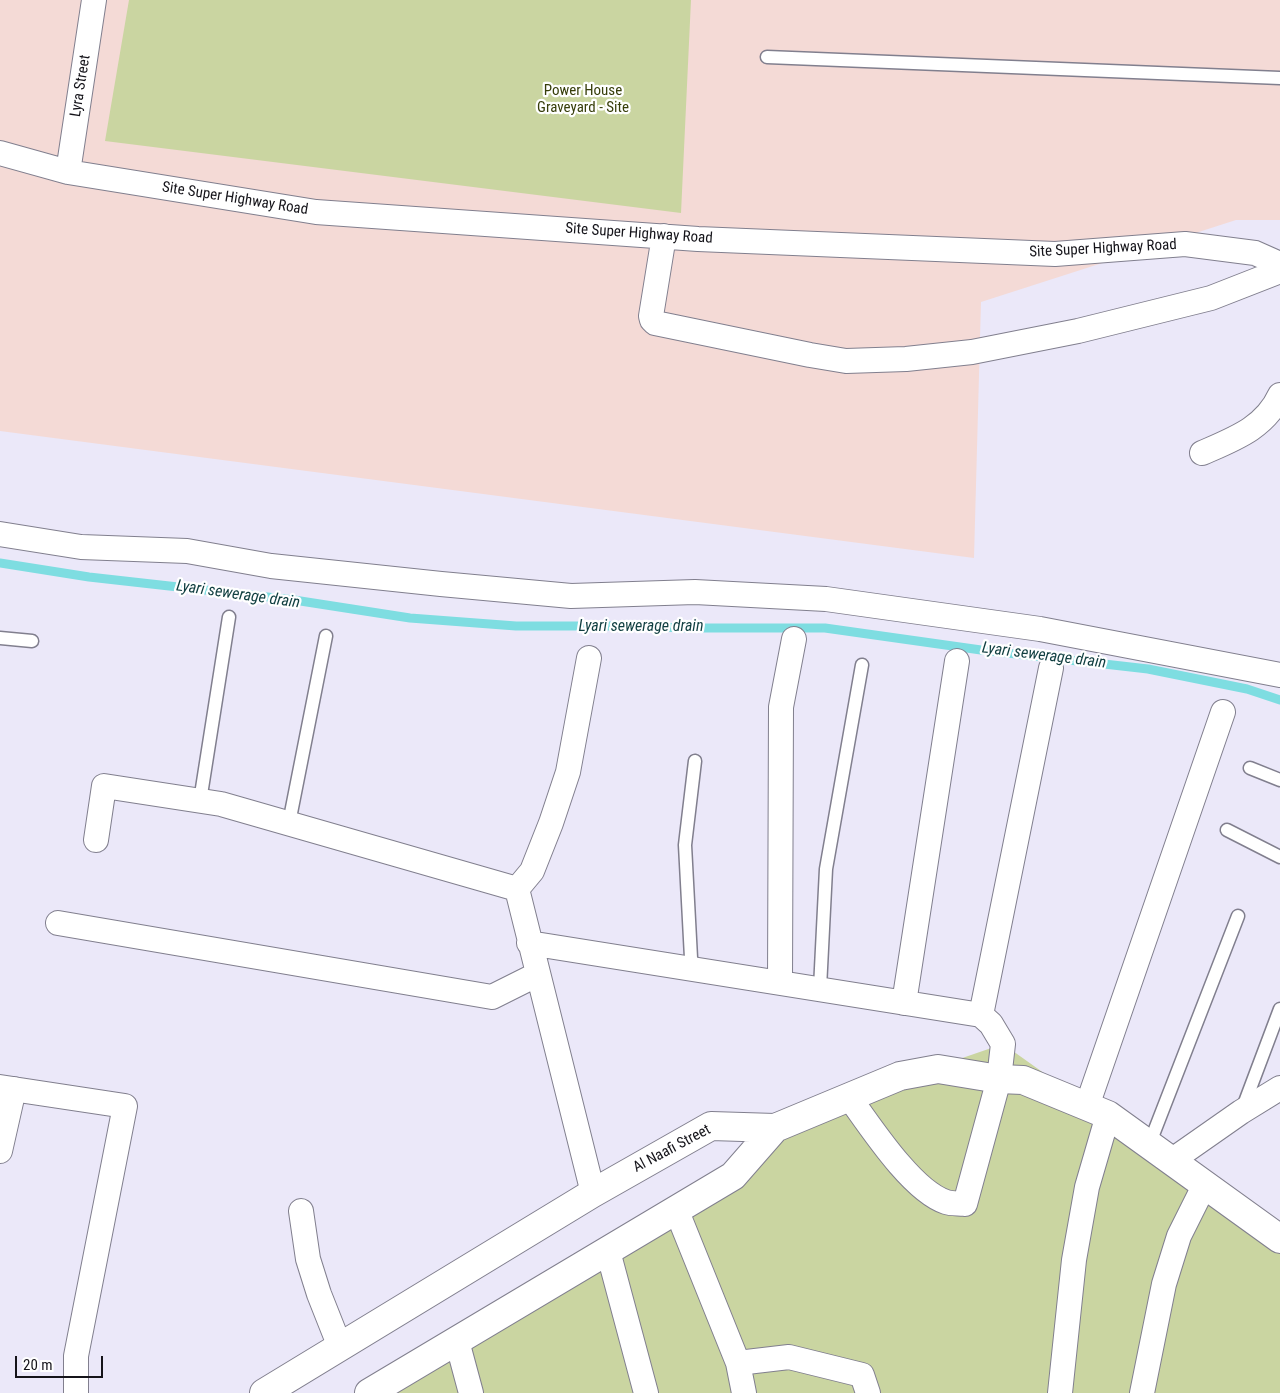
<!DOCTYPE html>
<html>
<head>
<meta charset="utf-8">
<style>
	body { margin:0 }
	#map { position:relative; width:1280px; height:1393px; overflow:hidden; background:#ebe8f9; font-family:"Roboto Condensed",sans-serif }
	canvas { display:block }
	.scale { position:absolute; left:15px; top:1356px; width:88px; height:22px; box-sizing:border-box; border:2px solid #15141a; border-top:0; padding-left:6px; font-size:15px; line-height:18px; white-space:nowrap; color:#15141a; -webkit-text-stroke:4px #fff; paint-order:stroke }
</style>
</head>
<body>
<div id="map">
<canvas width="1280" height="1393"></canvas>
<div class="scale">20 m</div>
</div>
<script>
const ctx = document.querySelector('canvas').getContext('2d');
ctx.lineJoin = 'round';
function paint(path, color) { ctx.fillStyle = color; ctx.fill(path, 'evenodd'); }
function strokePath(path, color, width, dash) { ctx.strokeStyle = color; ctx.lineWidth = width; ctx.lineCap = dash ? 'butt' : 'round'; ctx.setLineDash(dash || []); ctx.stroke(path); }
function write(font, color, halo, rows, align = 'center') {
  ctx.font = font + ' "Roboto Condensed",sans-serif'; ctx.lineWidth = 4.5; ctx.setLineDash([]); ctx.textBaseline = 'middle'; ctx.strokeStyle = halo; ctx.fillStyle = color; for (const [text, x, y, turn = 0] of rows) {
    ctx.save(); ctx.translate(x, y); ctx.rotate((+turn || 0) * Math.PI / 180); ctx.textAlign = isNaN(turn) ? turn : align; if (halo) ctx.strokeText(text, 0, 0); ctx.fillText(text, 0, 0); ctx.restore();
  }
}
const industrial = new Path2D(`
	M0,0H1280V220H1236L981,302L974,558L0,431Z`);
const green = new Path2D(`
	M129,0H691L681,213L105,141Z
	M1003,1044L1280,1241V1393H369L849,1097Z`);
const stream = new Path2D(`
	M0,563L89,577L294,600L410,618L516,626H608L694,628H825L981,650L1148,669L1247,689L1280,700`);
const service = new Path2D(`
	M767,57L1280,78
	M0,638L32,641
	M1250,768L1280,780
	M200,801L229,617
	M289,823L326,636
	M1227,830L1280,857
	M694,968L691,958L685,845L695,761
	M820,988L826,869L862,665
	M1242,1110L1280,1009
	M1149,1145L1238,916`);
const minor = new Path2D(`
	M0,153L68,172L316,212L698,239L1055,254L1185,244L1255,253L1280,264
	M68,172L94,0
	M664,236L651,316L652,320L655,323L810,355L846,361L906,359L972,352L1078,331L1211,298L1280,271
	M1202,453C1234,439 1265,428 1280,395
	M0,534L81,547L187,551L271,566L441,584L571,596L695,592L826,599L1040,629L1280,675
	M96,840L104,786L221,804L517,889L593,1193
	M517,889L532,871L551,823L568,772L589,658
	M58,923L492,997L538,974
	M529,943L981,1015L991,1024L1003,1044L999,1079L965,1204C959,1203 952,1204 946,1202C912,1191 870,1126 849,1097
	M780,982L781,707L794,639
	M904,1003L957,661
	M981,1015L1051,668
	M0,1087L125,1106L76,1356V1393
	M1087,1106L1223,712
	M0,1151L14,1089
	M1171,1161L1241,1112L1280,1088
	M676,1209L738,1363L744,1393
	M301,1211L308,1259L319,1294L340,1347
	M608,1251L646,1393
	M457,1341L471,1393
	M738,1363L789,1357L862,1375L868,1393
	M1060,1393L1074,1260L1087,1187L1108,1115
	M1142,1393L1164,1284L1179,1236L1205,1184`);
const tertiary = new Path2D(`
	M264,1393L593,1193L711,1126L775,1128L900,1076L938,1069L999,1079L1023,1080L1108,1115L1280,1239
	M369,1393L733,1176L775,1128`);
const streetNames = [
	["Lyra Street",81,86,-81],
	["Site Super Highway Road",235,199,9],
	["Site Super Highway Road",639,234,4],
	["Site Super Highway Road",1103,249,-3],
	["Al Naafi Street",672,1149,-28]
];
const parkNames = [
	["Power House",583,91],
	["Graveyard - Site",583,108]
];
const waterNames = [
	["Lyari sewerage drain",238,595,8],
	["Lyari sewerage drain",641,627],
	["Lyari sewerage drain",1044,656,7]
];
paint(industrial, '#f4dad6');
paint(green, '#cad5a1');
strokePath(stream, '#7edde1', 9);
strokePath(service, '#817f8e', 15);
strokePath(minor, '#817f8e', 26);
strokePath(tertiary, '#817f8e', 30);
strokePath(service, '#fff', 12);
strokePath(minor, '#fff', 24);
strokePath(tertiary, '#fff', 28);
write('15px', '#15141a', '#fff', streetNames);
write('15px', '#373e0a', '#fff', parkNames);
write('italic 16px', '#103e40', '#fff', waterNames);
</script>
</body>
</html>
